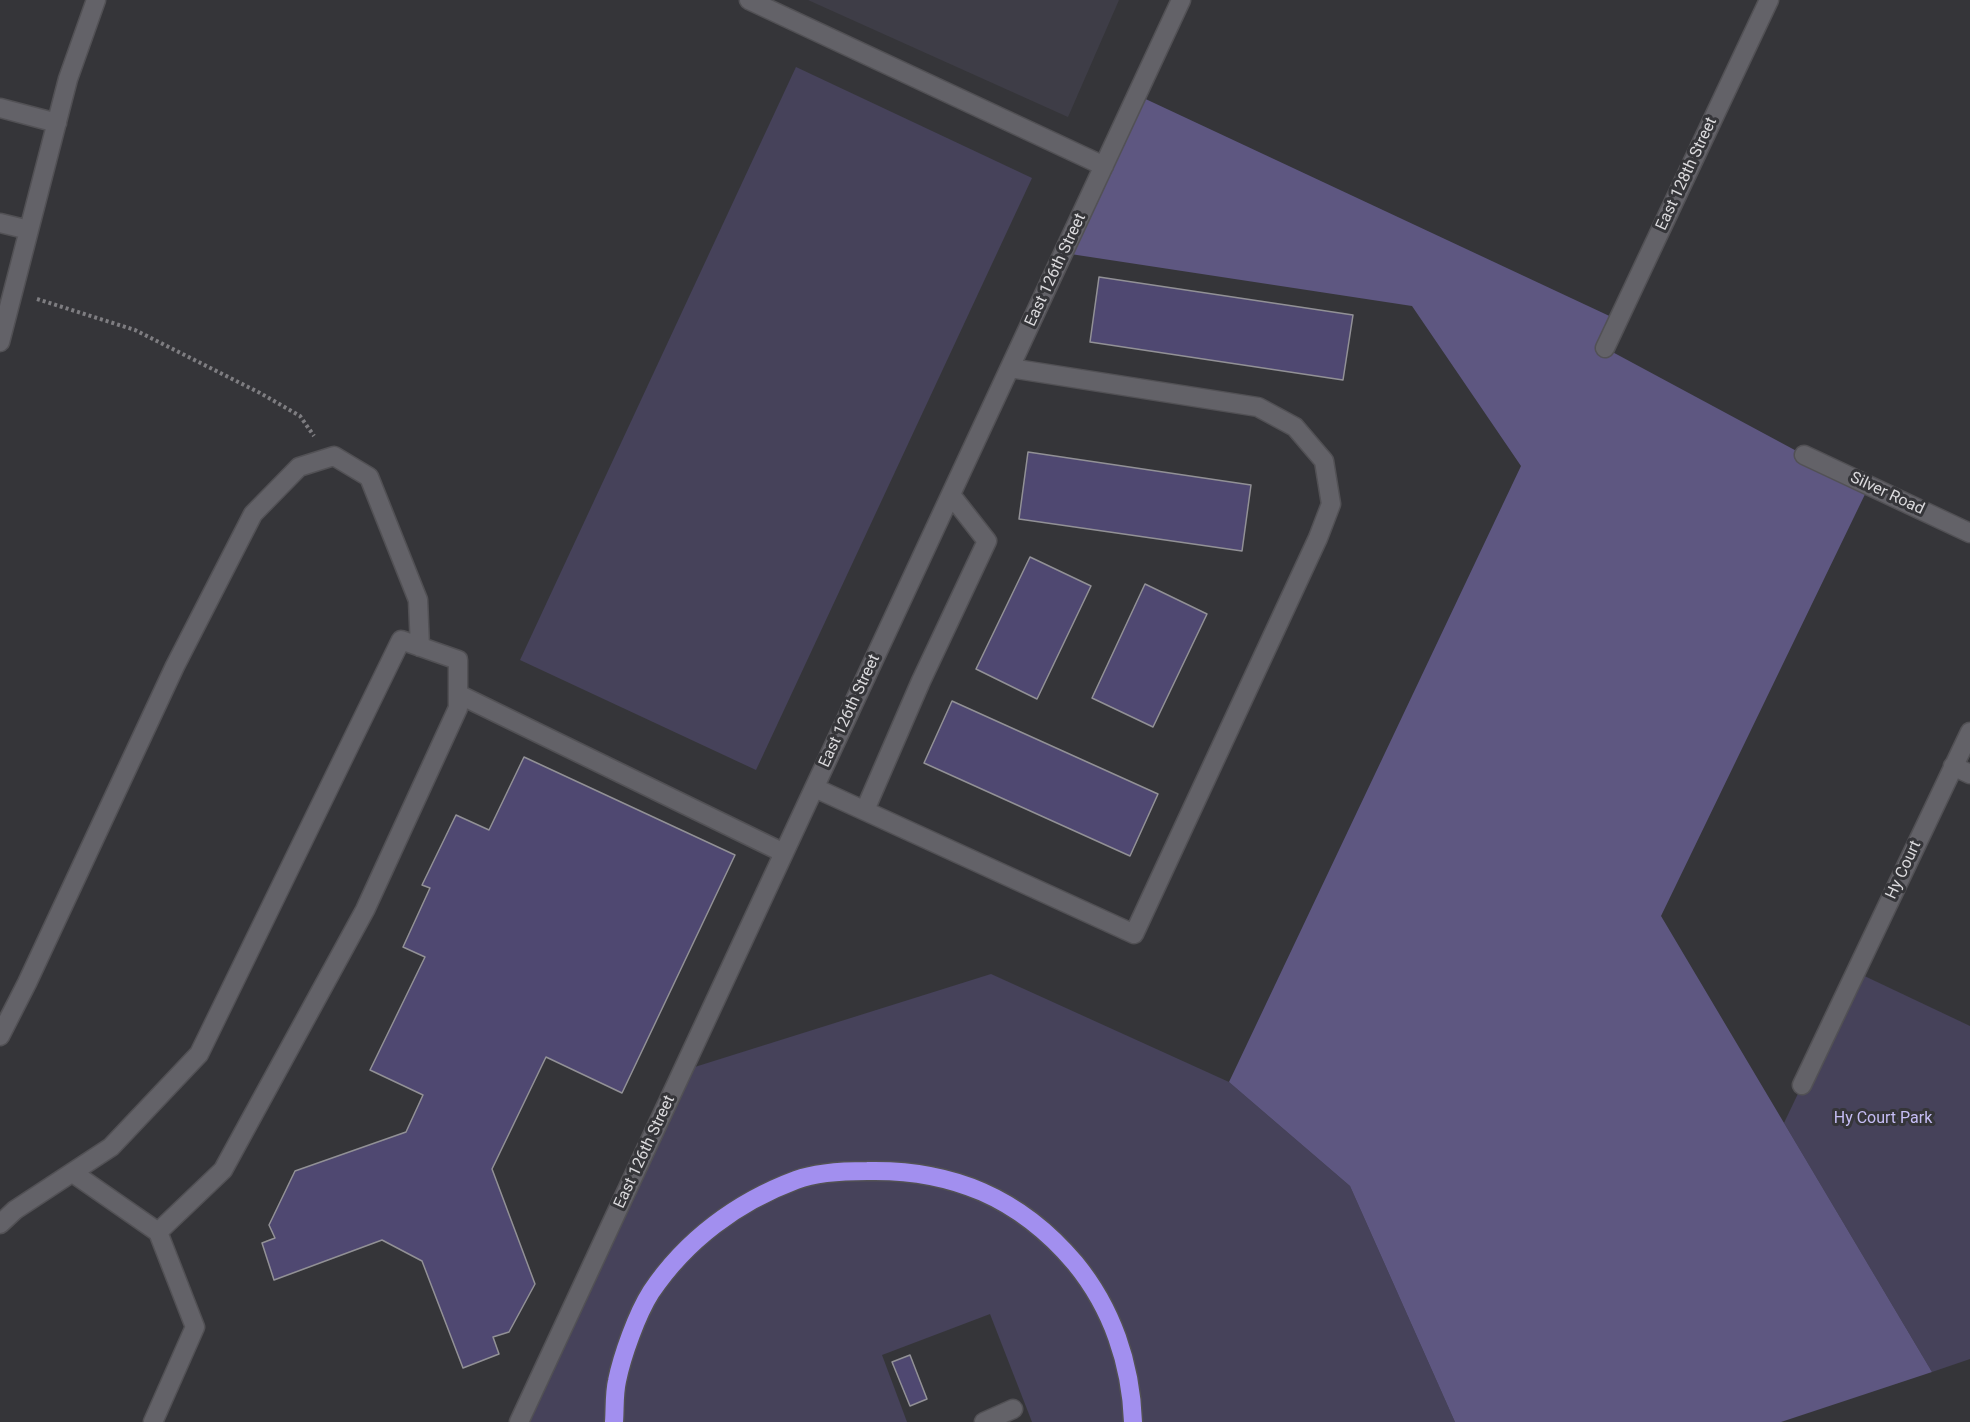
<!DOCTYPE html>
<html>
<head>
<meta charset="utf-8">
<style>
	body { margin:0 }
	canvas { display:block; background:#353539 }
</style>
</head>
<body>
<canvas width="1970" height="1422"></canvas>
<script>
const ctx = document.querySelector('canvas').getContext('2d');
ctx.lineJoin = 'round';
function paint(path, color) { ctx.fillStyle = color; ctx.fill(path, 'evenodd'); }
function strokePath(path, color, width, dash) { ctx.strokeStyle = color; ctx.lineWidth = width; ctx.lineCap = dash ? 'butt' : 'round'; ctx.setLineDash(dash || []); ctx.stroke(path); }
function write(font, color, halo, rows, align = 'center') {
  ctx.font = font + ' Roboto,sans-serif'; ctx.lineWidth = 6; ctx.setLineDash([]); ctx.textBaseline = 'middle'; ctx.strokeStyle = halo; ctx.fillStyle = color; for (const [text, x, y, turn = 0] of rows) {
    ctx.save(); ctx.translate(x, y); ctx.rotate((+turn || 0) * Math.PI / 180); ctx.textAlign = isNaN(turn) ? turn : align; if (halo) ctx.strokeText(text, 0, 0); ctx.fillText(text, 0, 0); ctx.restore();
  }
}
const built = new Path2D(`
	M808,0H1119L1068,117Z`);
const green = new Path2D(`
	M796,67L1032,178L756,770L520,660Z
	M1856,972L1970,1026V1359L1932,1372L1784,1123Z
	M991,974L1229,1082L1350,1186L1455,1422H1032L990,1314L882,1355L907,1422H519L682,1071Z`);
const forest = new Path2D(`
	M1137,95L1618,320L1605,348L1804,455L1869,486L1661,916L1932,1372L1781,1422H1455L1350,1186L1229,1082L1521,466L1412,306L1064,253Z`);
const building = new Path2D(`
	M1099,277L1353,315L1343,380L1090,342Z
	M1028,452L1251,485L1242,551L1019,519Z
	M1030,557L1091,586L1037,699L976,669Z
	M1145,584L1207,614L1153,727L1092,698Z
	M952,701L1158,794L1130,856L924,763Z
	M524,757L735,855L622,1093L546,1057L492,1169L535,1284L509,1332L493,1337L499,1354L463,1368L422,1261L382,1240L274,1280L262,1243L275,1238L269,1225L295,1171L406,1132L423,1095L370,1070L425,957L403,947L430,888L422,885L456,815L489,830Z
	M910,1355L927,1399L910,1406L892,1362Z`);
const path = new Path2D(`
	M37,299L135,330L260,393L300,416L314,436`);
const minor = new Path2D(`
	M749,0L1104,166
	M0,108L57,123
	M0,223L29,230
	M0,342L68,79L96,0
	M1605,348L1769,0
	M1804,455L1970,533
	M458,694L784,853
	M1953,766L1970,774
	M815,788L1134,934L1318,538L1331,504L1324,461L1295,427L1258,407L1010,368
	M865,810L921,681L987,541L951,495
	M0,1036L27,983L175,666L253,514L299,467L334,456L369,477L418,600L420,647
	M1802,1085L1970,732
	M73,1173L158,1232
	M0,1224L15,1210L111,1147L199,1054L401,640L458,660V708L365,910L223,1170L158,1232L195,1327L153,1422
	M519,1422L1181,0
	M984,1422L1013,1409`);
const highway = new Path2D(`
	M614,1422C615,1409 614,1394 617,1381C622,1356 637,1314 651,1292C686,1240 737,1202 796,1180C817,1172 844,1171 867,1171C952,1169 1020,1198 1075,1263C1112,1308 1131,1364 1133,1422`);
const streetNames = [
	["East 128th Street",1687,174,-65],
	["East 126th Street",1056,270,-65],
	["Silver Road",1887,494,25],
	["East 126th Street",850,711,-65],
	["Hy Court",1904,870,-65],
	["East 126th Street",645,1152,-65]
];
const parkNames = [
	["Hy Court Park",1883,1119]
];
paint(built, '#3e3d47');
paint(green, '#46425a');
paint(forest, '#5e5781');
paint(building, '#4f4871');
strokePath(building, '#929196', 1.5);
strokePath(minor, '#525155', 21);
strokePath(highway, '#525155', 21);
strokePath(path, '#7e7d81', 4, [3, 3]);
strokePath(minor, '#636268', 18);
strokePath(highway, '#a28fef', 18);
write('16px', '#dbdadd', '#353539', streetNames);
write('16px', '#c5bdf4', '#353539', parkNames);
</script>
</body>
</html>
